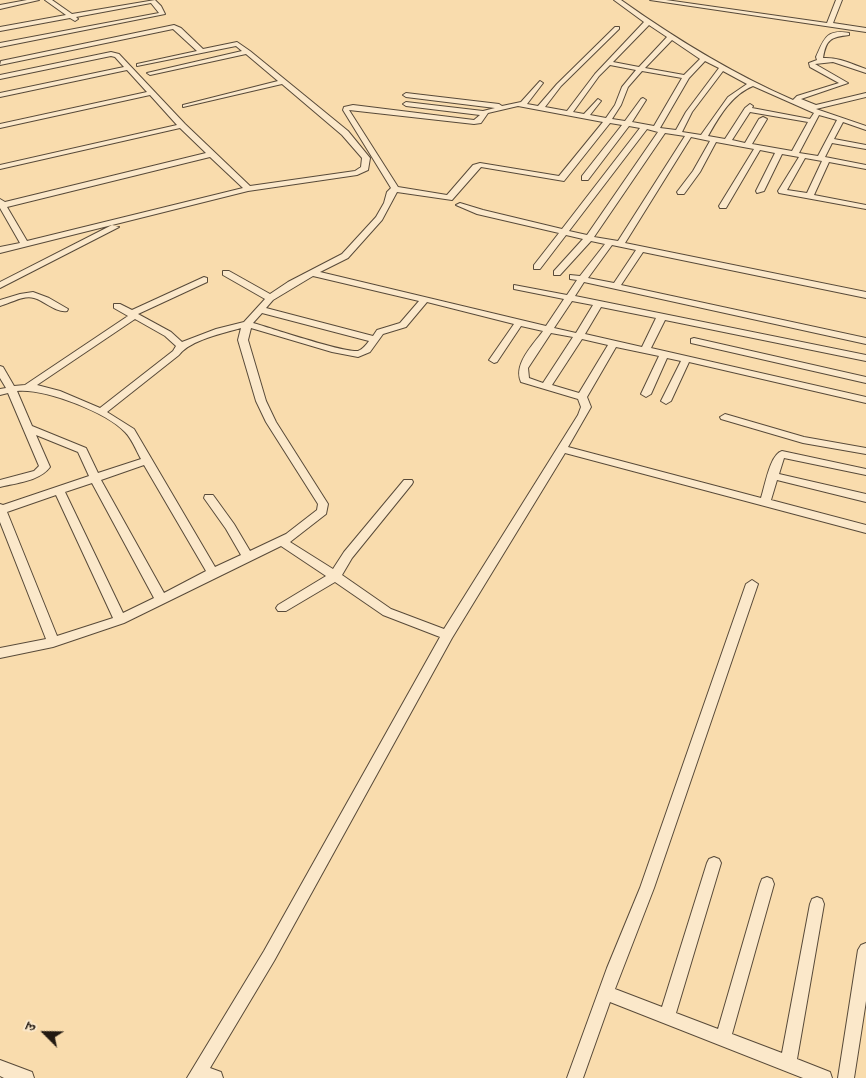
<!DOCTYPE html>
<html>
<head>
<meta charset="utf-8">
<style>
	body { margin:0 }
	#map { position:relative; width:866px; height:1078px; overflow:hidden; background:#f9dcad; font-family:"IM FELL English","Noto Serif Devanagari",serif }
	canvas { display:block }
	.north { position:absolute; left:20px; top:1008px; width:50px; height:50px; -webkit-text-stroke:4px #fbe8ca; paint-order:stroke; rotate:293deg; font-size:14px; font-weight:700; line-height:20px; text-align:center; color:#231a12 }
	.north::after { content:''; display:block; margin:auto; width:18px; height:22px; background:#231a12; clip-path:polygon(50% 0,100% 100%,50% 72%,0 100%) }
</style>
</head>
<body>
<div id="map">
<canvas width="866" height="1078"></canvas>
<div class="north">उ</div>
</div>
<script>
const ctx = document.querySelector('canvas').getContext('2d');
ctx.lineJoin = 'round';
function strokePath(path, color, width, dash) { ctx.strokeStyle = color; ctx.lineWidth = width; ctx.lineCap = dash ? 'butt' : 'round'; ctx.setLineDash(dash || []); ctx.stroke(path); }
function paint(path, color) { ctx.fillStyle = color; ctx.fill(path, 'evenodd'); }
const minor = new Path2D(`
	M27,0H39L0,9V5Z
	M45,0H52L72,14L155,0L161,6L165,14L0,47V43L159,13L151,3L76,17L78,19L75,21L70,18L0,31V27L66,15Z
	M614,0H621C676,39 731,73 793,100L797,96L839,83L810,67L809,63L817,60L816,57C824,39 826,29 849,33V35C831,37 826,39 823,58C838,57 852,64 866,69V73L833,62L815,64L848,83L801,99L816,105L866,93V97L816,109L866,126V130L843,122L834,139L866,145V149L832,143L825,157L866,165V169L829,162L814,195L866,205V209L779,193L778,191L799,157L782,154L764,191L757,193L756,191L775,153L760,150L726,208H720L719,206L754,149L716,142L700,172L684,194H678L677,192L693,171L710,141L691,137L625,243L866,292V298L643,252L621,285L866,338V344L584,282L575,296L866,355V361L665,320L651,348L866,397V403L689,362L671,401L666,404L661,401L681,361L667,358L651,394L646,397L641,394L659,356L616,347L587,397L591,407L568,447L761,498C765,486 770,454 782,451L866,469V475L784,458L779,474L866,494V502L777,480L771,500L866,525V533L565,453L452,638L274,961L210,1068L221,1072L223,1078H187L264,951L440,637L383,615L335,582L286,611H278L276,608L278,605L326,576L281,546L124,623L53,647L0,658V648L46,639L0,522V504L3,505L89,476L78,452L36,435L50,467C40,481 16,483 0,487V480L34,471L39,466L8,393L0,395V389L6,388L0,378V366L3,367L14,386L25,385L128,316L114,308V304H120L132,310L204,277L207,278V282L138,314L171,332L182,342L216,329L244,322L265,299L223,275V271H229L270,294L288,282L342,254L376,217L384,203L387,192L391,188L343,110L344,107L353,105L474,120L480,115L406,106L403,104L406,102L483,111L495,108L406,97L403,95L406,93L499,104L502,106L521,102L540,81L543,83L527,104L538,106L557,84L615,27H619V29L561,86L545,107L567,111L595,74L644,22ZM649,25L667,37L639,67L613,62ZM672,40L700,59L684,75L645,68ZM705,61L719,68L686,112L676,130L660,128L689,78ZM610,65L636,70L622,87L615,105L606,118L590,115L601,101L598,99L584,114L573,112L599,76ZM642,71L682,78L654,126L632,122L646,100L643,98L641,99L625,121L612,119L621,105L628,87ZM723,71L747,84L728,97L701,135L682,132L692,112ZM753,86L814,113L810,119L752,108L753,106L750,104L745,108L725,139L708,136C719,117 731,95 753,86ZM518,106L603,122L559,176L480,163L473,165L447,195L398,187L349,110L474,124L481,123L488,113ZM750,112L808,122L792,151L752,144L767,119L763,117L759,119L745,143L732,140ZM819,115L837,120L818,156L799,153ZM610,123L622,125L582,176V180H588L629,126L640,128L562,229L483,210L460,203L456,205L477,214L559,233L534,265V269H540L566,235L583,239L554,271V275H560L591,241L605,244L580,276L570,275V279L577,280L567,295L514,285V289L564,299L546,326L320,272L348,258L382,220L397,192L452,200L481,167L564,181ZM647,129L658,132L587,235L569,231ZM665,133L685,136L618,241L594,237ZM805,158L822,161L807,193L787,190ZM612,245L636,250L614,283L588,278ZM313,276L419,301L400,323L377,330L373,336L266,308L273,300ZM572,301L593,305L576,333L554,328ZM427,302L514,324L489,360L494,363L497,362L521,326L543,331C533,345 513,364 521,382L578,399L581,407L578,415L444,629L391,609L342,575L352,558L412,484L413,482L412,480H404L344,552L333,569L290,542L326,514L328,504L276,422L266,401L248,340L251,328L332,352L358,357L370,352L383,334L406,327ZM601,307L656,318L642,347L585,334ZM262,313L369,341C366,345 363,349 358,351C344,353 271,328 253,323ZM135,319L165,336L176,346L173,351L100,408L60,391L37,385ZM241,328L238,340L256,401L266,422L318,504L317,510L286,534L250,551L234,524L213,495H205L204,498L226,529L241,555L215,567L134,429L107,412L179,355C190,340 224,333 241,328ZM551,333L573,337L543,383L529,378L528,368ZM582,339L608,345L579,393L552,385ZM17,391C44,388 106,412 125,432C132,439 136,450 141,459L98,473L86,448L32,426ZM144,465L206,571L164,593L101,480ZM92,483L154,598L123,613L65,492ZM56,495L113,618L57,636L7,512Z
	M650,0H666L827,23L836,0H842L833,23L866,28V32Z
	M174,25L181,28L203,49L237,42L250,51L348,131L370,158L368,170L357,175L248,191L0,253V247L20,243L0,208V199L5,202L206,153L180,128L0,169V165L177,125L150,95L0,128V124L147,92L127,70L0,97V93L124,67L115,57L111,56L0,79V75L111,52L119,54L185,124L250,186L355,171L361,167L362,158L342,135L282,84L183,107V105L278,81L246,54L150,75L147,73L242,51L236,46L137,66V64L197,51L173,29L0,65L1,61ZM210,157L243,188L27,241L7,207Z
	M112,225L119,227L0,288V282Z
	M33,292L49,298L68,309L67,311C56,313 45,301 34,298C23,295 11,303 0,306V300L20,294Z
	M694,338L866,377V383L691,343V339Z
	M725,414L804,437L866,448V454L803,443L721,419L720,417Z
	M752,580L758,584L654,888L615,989L662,1007L707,863L709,859L714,857L719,859L721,863L676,1013L718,1029L760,884L762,879L767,877L772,879L774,884L732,1034L782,1053L810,904L812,899L817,897L822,899L824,904L797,1059L830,1072L832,1078H803L610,1002L583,1078H567L607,968L640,888L746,584Z
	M866,943V1001L854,1078H838L858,950L861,945Z
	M0,1060L32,1072L34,1078H4L0,1076Z`);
strokePath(minor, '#584a39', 2);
paint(minor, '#fbe8ca');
</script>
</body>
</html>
